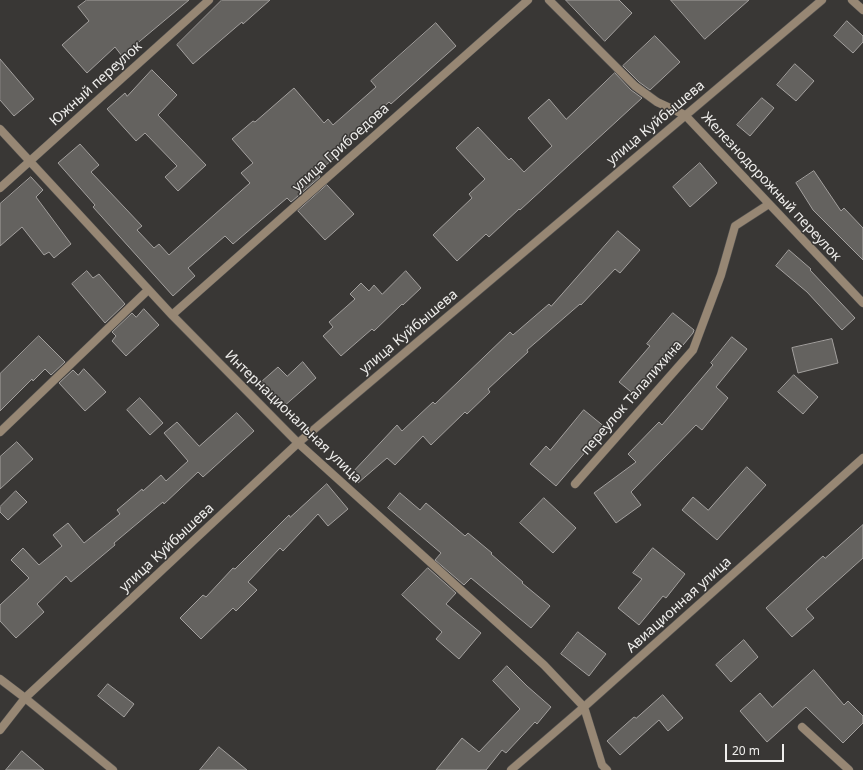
<!DOCTYPE html>
<html>
<head>
<meta charset="utf-8">
<style>
	body { margin:0 }
	#map { position:relative; width:863px; height:770px; overflow:hidden; background:#393735; font-family:"Noto Sans",sans-serif }
	canvas { display:block }
	.scale { position:absolute; left:725px; top:744px; width:59px; height:18px; box-sizing:border-box; border:2px solid #efeeec; border-top:0; padding-left:5px; font-size:12px; line-height:14px; white-space:nowrap; color:#efeeec; -webkit-text-stroke:3px #393735; paint-order:stroke }
</style>
</head>
<body>
<div id="map">
<canvas width="863" height="770"></canvas>
<div class="scale">20 m</div>
</div>
<script>
const ctx = document.querySelector('canvas').getContext('2d');
ctx.lineJoin = 'round';
function paint(path, color) { ctx.fillStyle = color; ctx.fill(path, 'evenodd'); }
function strokePath(path, color, width, dash) { ctx.strokeStyle = color; ctx.lineWidth = width; ctx.lineCap = dash ? 'butt' : 'round'; ctx.setLineDash(dash || []); ctx.stroke(path); }
function write(font, color, halo, rows, align = 'center') {
  ctx.font = font + ' "Noto Sans",sans-serif'; ctx.lineWidth = 3; ctx.setLineDash([]); ctx.textBaseline = 'middle'; ctx.strokeStyle = halo; ctx.fillStyle = color; for (const [text, x, y, turn = 0] of rows) {
    ctx.save(); ctx.translate(x, y); ctx.rotate((+turn || 0) * Math.PI / 180); ctx.textAlign = isNaN(turn) ? turn : align; if (halo) ctx.strokeText(text, 0, 0); ctx.fillText(text, 0, 0); ctx.restore();
  }
}
const building = new Path2D(`
	M87,0H189L122,56L115,47L87,73L62,45L89,21L78,7Z
	M222,0H270L243,24L242,22L193,64L177,45Z
	M566,0H619L632,13L605,41Z
	M671,0H749L705,39Z
	M847,21L863,36V42L853,53L834,36Z
	M436,23L456,46L391,104L389,102L346,140L350,144L317,173L320,177L291,202L287,198L233,244L225,236L188,268L195,276L173,296L93,207L95,205L58,163L80,144L99,165L91,172L142,226L137,230L154,248L159,244L169,255L250,183L241,173L253,163L232,139L253,121L255,122L294,88L324,123L328,119L333,125L376,87L371,81Z
	M655,36L680,62L650,90L639,82L623,66Z
	M0,59L34,99L14,116L0,100Z
	M795,64L814,81L796,101L777,85Z
	M152,70L177,95L158,115L206,165L178,191L165,177L177,166L145,133L136,141L107,109L125,93L127,96Z
	M615,73L631,90L642,98L520,210L519,209L489,237L486,234L457,261L433,235L472,198L469,194L485,179L456,148L478,127L509,160L511,158L524,172L552,146L528,118L549,99L566,119Z
	M762,98L774,108L750,136L737,125Z
	M700,163L717,183L690,207L673,187Z
	M814,171L841,211L844,208L863,228V260L813,210L796,183Z
	M31,177L43,190L36,197L71,244L54,258L49,252L44,255L22,227L0,246V204Z
	M327,185L354,214L325,240L298,211Z
	M618,231L640,250L620,273L615,269L581,305L580,304L527,350L528,352L488,389L490,392L467,414L465,412L431,445L423,436L395,465L387,458L358,483L350,475L397,425L402,431L433,402L435,404L510,332L513,335L549,304L551,306Z
	M789,250L811,269L810,270L855,318L842,330L807,292L776,266Z
	M87,271L93,278L99,274L125,304L105,323L72,284Z
	M406,271L421,288L403,305L402,304L374,331L372,329L341,356L323,336L333,327L329,322L355,299L350,294L361,283L369,291L374,285L382,294Z
	M144,309L159,325L126,356L112,341L116,336L112,332L132,313L136,317Z
	M673,313L694,330L693,333L669,362L667,360L636,396L619,382L650,346L647,344Z
	M39,336L65,362L51,375L45,369L33,381L32,379L0,411V374Z
	M732,337L747,349L716,387L728,398L702,430L696,425L631,492L641,505L616,523L594,493L636,462L628,454L659,422L662,425L713,365L711,363Z
	M832,339L838,363L798,373L792,348Z
	M303,362L316,378L283,407L261,382L278,367L287,376Z
	M84,369L106,392L85,411L59,383L73,370L78,375Z
	M794,375L818,397L803,414L778,392Z
	M140,398L163,423L150,435L127,410Z
	M584,410L606,428L556,486L530,464L546,446L550,450Z
	M237,413L254,431L203,477L198,472L164,504L163,502L114,543L115,545L71,582L66,576L37,604L44,612L16,638L0,621V605L29,578L11,560L23,548L39,565L62,546L53,535L68,523L84,543L120,514L117,510L142,489L143,491L161,475L166,481L188,461L164,433L177,422L199,446Z
	M17,442L33,459L0,489V457Z
	M747,467L766,485L717,540L682,510L693,497L708,510Z
	M327,484L348,509L328,526L318,514L283,551L280,548L248,582L257,590L236,611L233,608L201,639L180,618L203,595L206,597L233,568L235,569L289,515L290,517Z
	M16,491L27,502L8,520L0,512V507Z
	M400,493L420,510L426,503L465,536L468,533L492,553L491,554L523,582L522,583L550,606L531,628L471,578L464,585L435,560L441,553L388,508Z
	M544,498L576,528L553,553L520,523Z
	M863,525V558L806,609L814,618L792,637L766,608L823,556L825,558Z
	M653,548L685,574L666,598L663,596L639,625L618,608L642,579L633,573Z
	M428,568L456,593L446,604L481,633L459,659L436,639L442,632L402,595Z
	M578,632L606,654L589,676L561,654Z
	M744,640L758,657L731,682L716,665Z
	M507,666L527,686L551,707L537,724L535,722L506,753L502,750L486,770H436L462,738L479,752L520,709L493,681Z
	M814,670L844,705L848,701L863,716V723L843,743L806,707L767,742L740,711L760,693L772,707Z
	M108,684L134,704L124,717L98,696Z
	M663,695L683,718L668,731L659,720L620,755L607,741L634,717L636,718Z
	M219,747L247,770H200Z
	M22,751L44,770H6Z`);
const service = new Path2D(`
	M0,432L148,290`);
const minor = new Path2D(`
	M549,0L635,86L657,102L685,115L863,303
	M852,0L863,10
	M0,129L172,315L298,443L544,665L584,707L602,765L607,770
	M0,188L209,0
	M172,315L528,0
	M575,484L693,350L721,275L735,226L769,204
	M0,679L25,698L113,770
	M802,727L849,770
	M0,730L25,698L298,443L822,0
	M511,770L584,707L863,458`);
const streetNames = [
	["Южный переулок",96,84,-42],
	["улица Куйбышева",656,123,-40],
	["улица Грибоедова",341,148,-42],
	["Железнодорожный переулок",771,187,47],
	["улица Куйбышева",409,332,-40],
	["переулок Талалихина",632,398,-49],
	["Интернациональная улица",293,417,44],
	["улица Куйбышева",167,548,-43],
	["Авиационная улица",679,605,-42]
];
paint(building, '#64625f');
strokePath(building, '#a3a09e', 1);
strokePath(service, '#565452', 9);
strokePath(minor, '#565452', 9);
strokePath(service, '#978774', 8);
strokePath(minor, '#978774', 8);
write('14px', '#efeeec', '#393735', streetNames);
</script>
</body>
</html>
